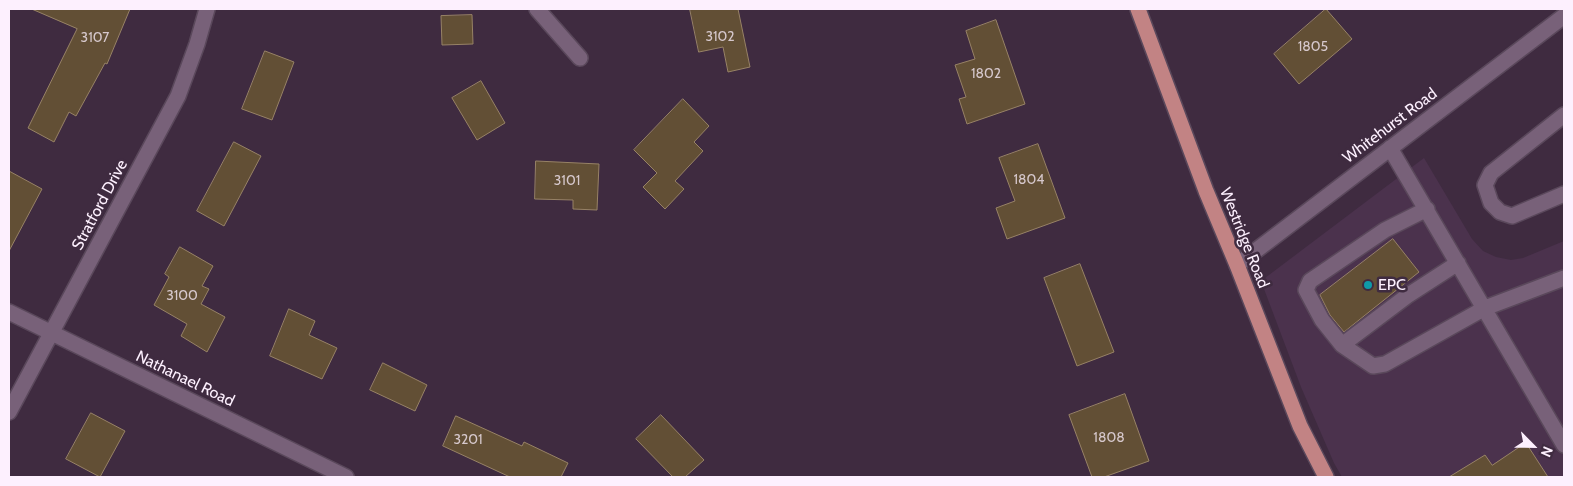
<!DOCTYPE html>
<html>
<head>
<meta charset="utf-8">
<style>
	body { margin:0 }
	#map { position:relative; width:1573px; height:486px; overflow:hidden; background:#3f2b40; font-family:Cabin,sans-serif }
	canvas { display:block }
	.frame { position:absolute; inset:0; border:10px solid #fdf0fe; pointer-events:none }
	.north { position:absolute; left:1508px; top:421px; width:50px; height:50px; -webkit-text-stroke:4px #3f2b40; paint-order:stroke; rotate:113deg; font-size:14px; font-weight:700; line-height:20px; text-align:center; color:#fdf0fe }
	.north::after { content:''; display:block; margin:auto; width:18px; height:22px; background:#fdf0fe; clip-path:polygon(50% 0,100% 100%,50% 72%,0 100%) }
</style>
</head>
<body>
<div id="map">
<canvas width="1573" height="486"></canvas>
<div class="frame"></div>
<div class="north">N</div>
</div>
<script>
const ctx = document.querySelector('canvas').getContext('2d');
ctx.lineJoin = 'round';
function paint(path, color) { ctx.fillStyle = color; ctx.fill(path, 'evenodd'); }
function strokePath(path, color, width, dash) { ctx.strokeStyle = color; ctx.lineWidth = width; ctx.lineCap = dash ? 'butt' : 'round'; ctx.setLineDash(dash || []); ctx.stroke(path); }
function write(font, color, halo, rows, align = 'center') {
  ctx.font = font + ' Cabin,sans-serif'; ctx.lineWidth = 5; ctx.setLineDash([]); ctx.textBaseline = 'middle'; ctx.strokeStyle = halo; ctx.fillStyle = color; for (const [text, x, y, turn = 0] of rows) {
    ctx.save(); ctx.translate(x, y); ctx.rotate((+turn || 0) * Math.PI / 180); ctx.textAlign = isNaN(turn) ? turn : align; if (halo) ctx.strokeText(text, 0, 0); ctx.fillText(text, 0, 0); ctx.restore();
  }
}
const built = new Path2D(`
	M1424,158L1472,239L1483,251L1496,257L1511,260L1523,258L1564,241V477H1342L1334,463L1301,387L1261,281Z`);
const building = new Path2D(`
	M32,9H130L107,64L105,63L76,116L69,112L54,142L28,128L77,29Z
	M690,9H738L750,67L728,72L723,47L699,52Z
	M1326,9L1352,39L1299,84L1274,54Z
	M472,15L473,44L442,45L441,16Z
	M996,20L1025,104L967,124L959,99L966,97L955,65L975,59L966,31Z
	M265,51L294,62L272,120L242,109Z
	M481,81L505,123L477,140L452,98Z
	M683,99L709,126L694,142L703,151L675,181L684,189L665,209L643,187L657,173L634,150Z
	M234,142L261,156L224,226L197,211Z
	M1038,144L1065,218L1007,239L996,208L1015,201L999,158Z
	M536,161L599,164L597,210L573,209V200L535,199Z
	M9,171L42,189L9,251Z
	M1393,239L1419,272L1344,332L1330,315L1320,295Z
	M180,247L213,266L202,286L209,289L201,304L225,317L207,352L181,336L187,324L154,305L169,277L165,274Z
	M1080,264L1114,352L1077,366L1044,278Z
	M289,309L315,321L309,335L337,348L322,379L270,356Z
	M383,363L427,385L415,411L370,390Z
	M1125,394L1149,461L1104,477H1092L1069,415Z
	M91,413L125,431L100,477L66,459Z
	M661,415L704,460L685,477H673L636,439Z
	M456,416L522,446L524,442L568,463L561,477H510L443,446Z
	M1526,443L1548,477H1449L1485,455L1492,465Z`);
const minor = new Path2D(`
	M537,9L580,58
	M1564,115L1491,173L1485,185L1491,203L1500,212L1512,216L1564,194
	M1390,148L1564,445
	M1427,209L1385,230L1310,281L1306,290L1322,320L1342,345L1373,366L1385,364L1485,308L1564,278
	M1237,265L1564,16
	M9,312L346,477
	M1342,345L1407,296L1458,263
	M9,412L178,96L197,44L207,9`);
const major = new Path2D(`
	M1138,9L1206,191L1237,265L1300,426L1326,477`);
const markers = [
	[1368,285,5,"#0f9aa8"]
];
const numberNames = [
	["3102",720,37],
	["3107",95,38],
	["1805",1313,47],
	["1802",986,74],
	["1804",1029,180],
	["3101",567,181],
	["3100",182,296],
	["1808",1109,438],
	["3201",468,440]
];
const streetNames = [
	["Whitehurst Road",1390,126,-37],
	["Stratford Drive",100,205,-62],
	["Westridge Road",1244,238,68],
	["Nathanael Road",185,379,26]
];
const poiNames = [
	["EPC",1378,285]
];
paint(built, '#4b324d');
paint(building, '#624f35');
strokePath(building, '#978266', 1);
strokePath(minor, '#5a485b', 18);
strokePath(major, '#5a485b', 18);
strokePath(minor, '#786179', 15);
strokePath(major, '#c28384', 15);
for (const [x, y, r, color] of markers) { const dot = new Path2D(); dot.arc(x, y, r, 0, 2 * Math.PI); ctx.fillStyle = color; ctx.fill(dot); strokePath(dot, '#3f2b40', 2); }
write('14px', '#d6c8cc', null, numberNames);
write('16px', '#fdf0fe', '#3f2b40', streetNames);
write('16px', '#fdf0fe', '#3f2b40', poiNames, 'left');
</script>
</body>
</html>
